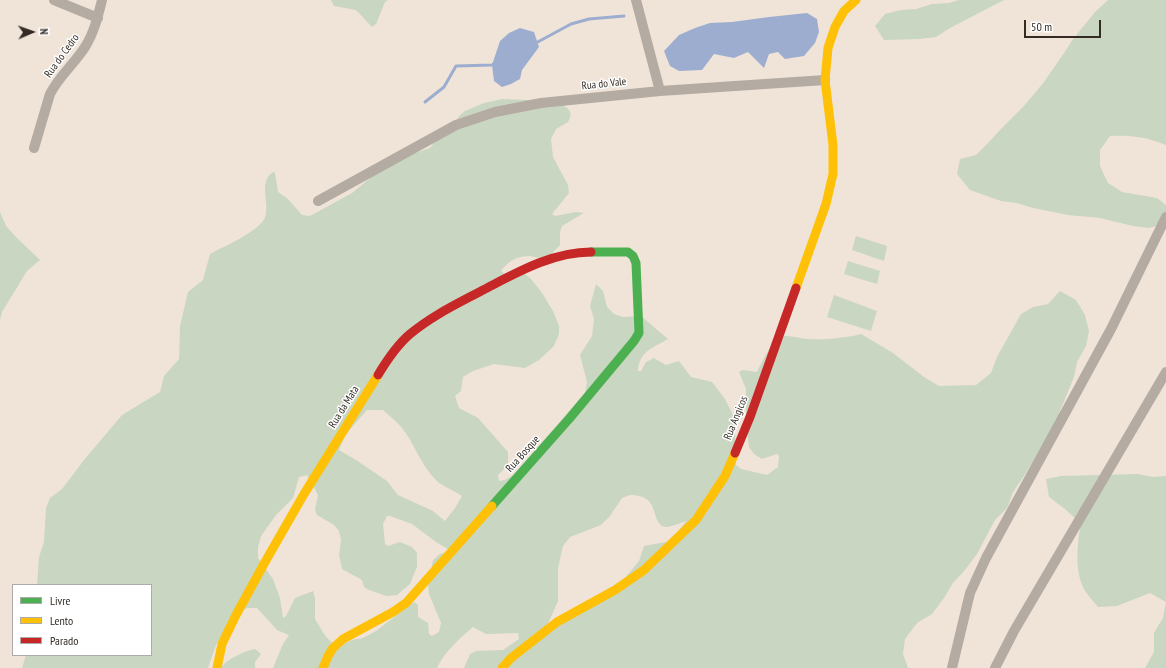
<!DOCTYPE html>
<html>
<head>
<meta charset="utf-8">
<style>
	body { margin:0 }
	#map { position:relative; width:1166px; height:668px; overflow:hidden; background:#f0e4d9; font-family:"PT Sans Narrow",sans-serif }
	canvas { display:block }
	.legend { position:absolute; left:12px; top:584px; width:140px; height:72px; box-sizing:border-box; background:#fff; border:1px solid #adaaa7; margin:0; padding:5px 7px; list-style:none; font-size:12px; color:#332b24 }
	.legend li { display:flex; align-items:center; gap:8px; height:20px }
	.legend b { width:20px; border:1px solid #adaaa7 }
	.north { position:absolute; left:12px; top:12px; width:40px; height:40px; -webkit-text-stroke:3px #fff; paint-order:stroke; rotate:88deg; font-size:11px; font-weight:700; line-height:16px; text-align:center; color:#332b24 }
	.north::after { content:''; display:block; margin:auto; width:14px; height:18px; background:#332b24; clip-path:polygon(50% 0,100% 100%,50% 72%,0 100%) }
	.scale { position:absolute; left:1024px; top:20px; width:77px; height:18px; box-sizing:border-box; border:2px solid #332b24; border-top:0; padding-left:5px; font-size:12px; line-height:14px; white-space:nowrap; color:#332b24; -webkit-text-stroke:3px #fff; paint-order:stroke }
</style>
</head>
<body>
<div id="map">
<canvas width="1166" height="668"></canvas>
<ul class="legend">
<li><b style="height:5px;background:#4caf50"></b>Livre</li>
<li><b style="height:5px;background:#ffc107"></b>Lento</li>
<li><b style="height:5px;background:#c62828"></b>Parado</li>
</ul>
<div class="north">N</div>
<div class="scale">50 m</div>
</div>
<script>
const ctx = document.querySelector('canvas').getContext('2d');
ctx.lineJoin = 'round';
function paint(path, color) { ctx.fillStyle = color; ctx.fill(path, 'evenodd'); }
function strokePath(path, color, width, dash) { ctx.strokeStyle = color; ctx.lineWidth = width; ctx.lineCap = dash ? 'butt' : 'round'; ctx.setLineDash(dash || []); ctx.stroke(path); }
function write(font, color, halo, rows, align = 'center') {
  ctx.font = font + ' "PT Sans Narrow",sans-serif'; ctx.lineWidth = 3; ctx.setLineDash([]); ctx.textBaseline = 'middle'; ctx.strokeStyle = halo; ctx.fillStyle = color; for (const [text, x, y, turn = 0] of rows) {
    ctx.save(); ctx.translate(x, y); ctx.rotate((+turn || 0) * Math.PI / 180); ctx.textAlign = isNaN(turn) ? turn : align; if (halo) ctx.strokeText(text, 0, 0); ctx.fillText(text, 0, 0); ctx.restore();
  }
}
const green = new Path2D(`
	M331,0H388L385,2L376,24L372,27L356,10L334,6Z
	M959,0H1004L950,28L936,37L919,39L884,40L875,26L885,14L901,10L916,9L932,4L949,3Z
	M1108,0H1166V145C1146,137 1132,135 1110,136L1100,150V166L1108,183L1122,192L1157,198L1166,205V219L1164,224L1149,228L1133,226L1100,218L1068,215L1033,208L1017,203L1001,201L970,190L957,174L960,159L976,155L989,142L1000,130L1024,106L1044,82L1064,53L1073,39L1095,12Z
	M502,99C516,100 562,99 569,110C572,114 570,118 568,122L556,129L551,139L553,157L568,185L569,193L552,214L555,216L576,212L584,213L562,226L560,232V245C555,250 550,257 543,258C539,258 534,257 530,256C517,256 508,261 501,271L505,274L523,272L531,279L542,293L553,311L559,326V334L554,346L539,360L525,368L494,364L473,371L463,377L461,391L455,396L459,408L478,418L508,452V465L498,475L499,481L505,480L513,475L585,393L587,382L580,355L592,336L594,319L590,306L596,284L603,291L607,307L614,314L623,317L641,316L668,339C653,348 639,351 638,371H641L646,362L654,358L666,365L679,361L691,377L712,382L725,399L733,415L735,426L736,465L741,469L767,475L778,467L779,456L777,454L762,459L754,454L749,447L746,420V389L739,372L743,370L757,372C761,364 772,341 778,338C787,333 799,339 808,339C823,340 847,338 861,334L893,353L924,377L939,386L976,385L991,373L997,357L1021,314L1033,307L1048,304L1060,291L1076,300L1085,315L1089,331L1086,346L1077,362L1074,377L1060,411L1057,426L1045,442L1024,476L1013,492L1007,508L995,520L977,554L965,570L953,583L944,598L932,614L917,623L905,639L903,654L908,668H464L470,654L476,651L503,650L519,639L518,633L486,634L473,627C459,639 445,651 437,668H273L283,644L289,635L277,630L257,608H247L236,614L216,645L208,668H22L26,655H151V585H37L39,557L44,542L46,508L50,498L62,489L84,460L122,415L160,392L164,376L179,359L180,326L188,292L203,280L210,254C225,246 253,234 263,221C273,207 256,183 273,172L275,173L278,192L288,199L302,215L310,216L352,193L381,169L412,154L430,148L439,136L453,126L460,115L465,111L484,103ZM367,410H383C392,418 401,425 407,435C417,451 424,469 438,482C444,487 455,491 462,496L455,508L445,521L433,511L398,495L387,481L356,460L339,450L345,435ZM307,475L318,495L315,510L317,515L334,525L339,531L341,540L339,555L342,569L362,580L364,587L369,590L386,596L397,595L410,584L417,567V553L412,547L400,542L388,546L385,544L383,524L387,516H390L412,524L436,542L451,551L440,554L433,560L428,586L429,594L441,623L439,632L432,636L429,634L428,623L418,617V605L414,602L376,631L363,638L352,640L337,647L326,637L315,619V598L313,591L295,598L286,616L283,618L280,598L273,579L258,558V547L261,536L276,515L293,498L299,477ZM630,495C636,495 643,496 648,500C657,509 654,527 667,527C673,526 680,523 686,521L671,541L644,546L639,561L620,584L547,626L558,601V568L563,546L570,537L601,525L610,516L622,498Z
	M0,212L6,226L17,238L40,260L27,271L2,312L0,320Z
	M856,236L887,246L884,261L852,250Z
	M848,261L880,271L877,284L844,274Z
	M834,295L877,311L871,331L827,317Z
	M1138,474L1153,477L1166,476V668H1145L1154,652V633L1163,618L1166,602L1150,593L1117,606L1098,607C1094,602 1089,597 1086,592C1074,575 1077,544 1081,524L1065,509L1049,497L1046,479L1061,476Z
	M255,649L261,654L255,662V667L256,668H221C226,659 245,651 255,649Z`);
const water = new Path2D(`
	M807,13L817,19L819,32L815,43L804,56L785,59L778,52L769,54L764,68L748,52L734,58L714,54L702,70L679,71L670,66L664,51L679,35L695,28L710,23L732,22L769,17Z
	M520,28L534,32L539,47L522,70L520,79L511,84L502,87L494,81L492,65L500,41L509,33Z`);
const stream = new Path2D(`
	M534,44L571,24L589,19L624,16
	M425,102L444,87L456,66L492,65L495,63`);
const street = new Path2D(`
	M54,0L98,18
	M636,0L660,91
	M34,148L50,94C59,76 75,63 85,47C94,33 98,16 102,0
	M318,201L456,125L495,112L541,103L660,91L825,80
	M952,668L970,593L986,558L1111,329L1166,217
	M995,668L1014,631L1166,372`);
const fast = new Path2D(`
	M492,506L569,419L634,341L639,333L636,263L633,256L628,252H591`);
const slow = new Path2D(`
	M796,288L826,204L833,174V145L825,80L828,48L835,27L844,11L856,0
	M217,668L222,644L236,615L265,562L304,494L378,375
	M323,668L328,656L333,648L343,639L393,612L406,603L492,506
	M502,668L511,658L557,622L615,590L644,570L696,520L725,476L735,453`);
const jam = new Path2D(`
	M378,375C387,360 397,345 410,334C433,315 457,304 483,290C516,273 552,252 591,252
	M735,453L750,417L796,288`);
const streetNames = [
	["Rua do Cedro",62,56,-54],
	["Rua do Vale",604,84,-6],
	["Rua da Mata",344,407,-58],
	["Rua Angicos",736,418,-68],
	["Rua Bosque",523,454,-48]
];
paint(green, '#c9d6c1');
paint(water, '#9dadd0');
strokePath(stream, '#9dadd0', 3);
strokePath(street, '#b4aba3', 10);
strokePath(fast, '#4caf50', 9);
strokePath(slow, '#ffc107', 9);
strokePath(jam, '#c62828', 9);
write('11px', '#332b24', '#fff', streetNames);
</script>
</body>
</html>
